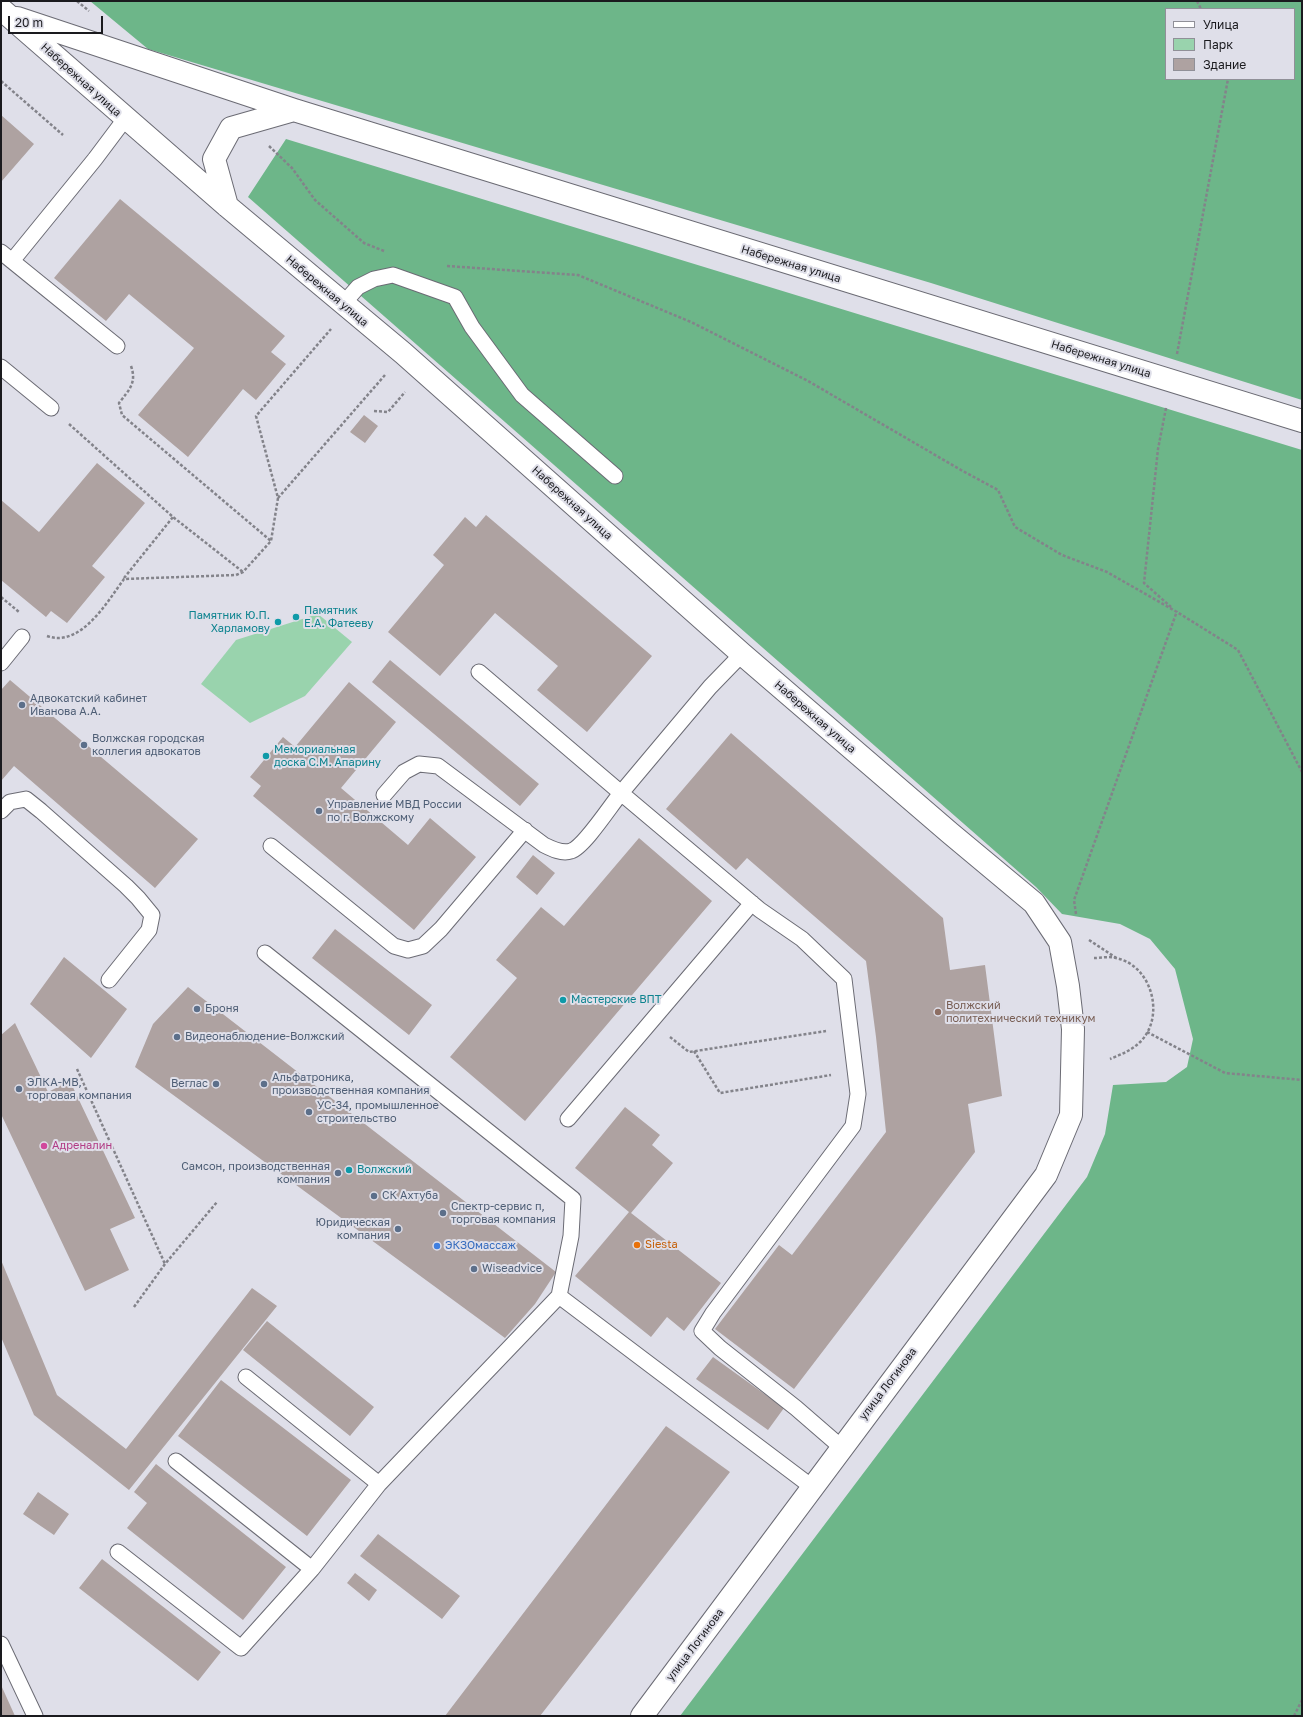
<!DOCTYPE html>
<html>
<head>
<meta charset="utf-8">
<style>
	body { margin:0 }
	#map { position:relative; width:1303px; height:1717px; overflow:hidden; background:#dfdfe9; font-family:"Golos Text",sans-serif }
	canvas { display:block }
	.frame { position:absolute; inset:0; border:2px solid #1a1a1e; pointer-events:none }
	.legend { position:absolute; left:1165px; top:8px; width:130px; height:72px; box-sizing:border-box; background:#dfdfe9; border:1px solid #909098; margin:0; padding:5px 7px; list-style:none; font-size:12px; color:#1a1a1e }
	.legend li { display:flex; align-items:center; gap:8px; height:20px }
	.legend b { width:20px; border:1px solid #909098 }
	.scale { position:absolute; left:8px; top:16px; width:95px; height:18px; box-sizing:border-box; border:2px solid #1a1a1e; border-top:0; padding-left:5px; font-size:12px; line-height:14px; white-space:nowrap; color:#1a1a1e; -webkit-text-stroke:3px #dfdfe9; paint-order:stroke }
</style>
</head>
<body>
<div id="map">
<canvas width="1303" height="1717"></canvas>
<div class="frame"></div>
<ul class="legend">
<li><b style="height:5px;background:#fff"></b>Улица</li>
<li><b style="height:11px;background:#99d3ad"></b>Парк</li>
<li><b style="height:11px;background:#aea2a1"></b>Здание</li>
</ul>
<div class="scale">20 m</div>
</div>
<script>
const ctx = document.querySelector('canvas').getContext('2d');
ctx.lineJoin = 'round';
function paint(path, color) { ctx.fillStyle = color; ctx.fill(path, 'evenodd'); }
function strokePath(path, color, width, dash) { ctx.strokeStyle = color; ctx.lineWidth = width; ctx.lineCap = dash ? 'butt' : 'round'; ctx.setLineDash(dash || []); ctx.stroke(path); }
function write(font, color, halo, rows, align = 'center') {
  ctx.font = font + ' "Golos Text",sans-serif'; ctx.lineWidth = 4; ctx.setLineDash([]); ctx.textBaseline = 'middle'; ctx.strokeStyle = halo; ctx.fillStyle = color; for (const [text, x, y, turn = 0] of rows) {
    ctx.save(); ctx.translate(x, y); ctx.rotate((+turn || 0) * Math.PI / 180); ctx.textAlign = isNaN(turn) ? turn : align; if (halo) ctx.strokeText(text, 0, 0); ctx.fillText(text, 0, 0); ctx.restore();
  }
}
const green = new Path2D(`
	M318,614L352,642L305,696L250,723L201,684L236,640Z`);
const forest = new Path2D(`
	M90,1H1302V400L931,283L148,49ZM1166,9H1294V79H1166Z
	M286,139L1302,450V1716H680L1087,1177L1105,1134L1113,1085L1166,1082L1187,1067L1193,1039L1175,969L1150,939L1120,924L1062,914L1036,887L248,197Z`);
const building = new Path2D(`
	M1,115L34,144L1,182Z
	M120,199L285,336L271,352L286,364L256,400L243,389L188,457L138,415L194,348L129,294L106,321L54,278Z
	M364,415L378,426L365,443L350,432Z
	M97,463L145,503L92,566L105,577L67,623L51,611L46,617L1,580V500L39,532Z
	M486,515L652,656L587,732L537,690L558,666L495,613L440,676L388,632L444,565L433,555L465,517L476,527Z
	M390,660L539,784L520,806L372,682Z
	M10,680L198,839L155,888L14,766L1,781V690Z
	M349,682L396,722L341,788L408,845L430,818L476,857L414,930L253,796L261,786L250,777L283,737L295,747Z
	M731,733L943,918L950,970L985,965L1002,1096L968,1104L975,1152L794,1389L715,1329L779,1245L792,1255L886,1132L876,1037L866,961L747,858L736,870L666,809Z
	M639,838L712,901L525,1121L450,1057L517,978L496,960L541,907L564,926Z
	M533,855L555,873L537,895L516,877Z
	M335,929L432,1005L409,1035L312,958Z
	M64,957L127,1009L91,1058L30,1004Z
	M188,987L556,1272L535,1304L505,1338L135,1067L153,1024Z
	M15,1023L48,1092L70,1081L135,1218L110,1229L129,1270L85,1291L1,1114V1035Z
	M625,1107L660,1135L652,1145L673,1163L631,1213L721,1283L684,1331L667,1317L651,1337L575,1276L629,1212L575,1168Z
	M1,1260L57,1395L126,1449L252,1288L277,1306L129,1490L34,1415L1,1337Z
	M267,1321L374,1407L350,1436L243,1350Z
	M713,1357L784,1408L768,1430L696,1379Z
	M221,1380L351,1480L307,1536L178,1436Z
	M666,1426L730,1472L540,1716H445Z
	M156,1464L286,1567L243,1620L127,1528L147,1503L134,1492Z
	M38,1492L69,1514L54,1535L23,1514Z
	M378,1534L460,1596L442,1619L360,1556Z
	M102,1559L221,1652L198,1681L79,1588Z
	M355,1573L377,1590L369,1601L347,1583Z
	M1,1685L15,1716H1Z`);
const path = new Path2D(`
	M77,1L89,11
	M1197,1L1201,9
	M1,81L63,135
	M269,146L292,168L315,200L364,243L384,251
	M447,266L578,275L691,322L808,381L961,470L998,490L1015,527L1062,555L1107,572L1177,612L1238,650L1302,772
	M1177,354L1228,79
	M131,366C137,383 129,390 119,403L122,415L271,541
	M1166,408L1158,449L1144,583L1171,607
	M374,411L388,412L405,392
	M69,424L173,517L243,572
	M278,498L385,375
	M124,578L173,517
	M1,597L19,612
	M47,636C81,648 107,602 124,579L236,575L243,572L271,541L278,498L256,416L331,329
	M1076,914L1074,900L1177,611
	M1089,940L1118,959
	M1094,958C1100,958 1109,956 1116,958C1151,965 1165,1014 1142,1040C1133,1050 1122,1054 1110,1059
	M1147,1032L1225,1073L1302,1080
	M670,1037L689,1052L826,1031
	M694,1051L720,1093L831,1075
	M77,1069L165,1264
	M134,1307L165,1264L217,1202
	M1294,1716L1302,1700`);
const service = new Path2D(`
	M1,252L117,346
	M12,261L95,159L125,119
	M343,304L358,287L374,279L393,275L455,297L472,327L522,395L615,476
	M1,367L51,408
	M742,654L710,687L621,793L760,910L802,939L844,979L858,1094L853,1126L713,1313L702,1331L720,1348L796,1408L841,1447
	M1,663L22,637
	M384,795L404,772L419,764L438,766L544,845C552,849 562,854 571,851C584,847 611,805 621,793L479,672
	M1,811L10,802L26,799L41,811L126,886L138,898L152,915L149,930L109,980
	M271,846L394,946L408,950L423,946L441,929L525,830
	M568,1119L752,903
	M559,1296L812,1487
	M246,1377L379,1484
	M176,1461L312,1569
	M118,1552L241,1648L312,1569L379,1484L559,1296L571,1236L573,1199L265,953
	M1,1644L35,1716`);
const tertiary = new Path2D(`
	M1,9L227,206L403,353L742,654L950,833L1034,903L1060,942L1068,986L1073,1029L1071,1115L1046,1175L642,1716
	M17,18L294,110L1302,421
	M227,206L214,159L231,128L294,110`);
const markers = [
	[296,617,4,"#0f9aa8"],
	[278,622,4,"#0f9aa8"],
	[22,705,4,"#5c6f8a"],
	[84,745,4,"#5c6f8a"],
	[266,756,4,"#0f9aa8"],
	[319,811,4,"#5c6f8a"],
	[563,1000,4,"#0f9aa8"],
	[197,1009,4,"#5c6f8a"],
	[938,1012,4,"#8d6e63"],
	[177,1037,4,"#5c6f8a"],
	[216,1084,4,"#5c6f8a"],
	[264,1084,4,"#5c6f8a"],
	[19,1089,4,"#5c6f8a"],
	[309,1112,4,"#5c6f8a"],
	[44,1146,4,"#d1479c"],
	[349,1170,4,"#0f9aa8"],
	[338,1173,4,"#5c6f8a"],
	[374,1196,4,"#5c6f8a"],
	[443,1213,4,"#5c6f8a"],
	[398,1229,4,"#5c6f8a"],
	[637,1245,4,"#e8710a"],
	[437,1246,4,"#3f7fe0"],
	[474,1269,4,"#5c6f8a"]
];
const streetNames = [
	["Набережная улица",81,80,42],
	["Набережная улица",791,264,17],
	["Набережная улица",327,291,40],
	["Набережная улица",1101,359,17],
	["Набережная улица",572,503,42],
	["Набережная улица",815,717,41],
	["улица Логинова",888,1384,-53],
	["улица Логинова",695,1645,-53]
];
const cultureNames = [
	["Памятник",304,611],
	["Е.А. Фатееву",304,624],
	["Памятник Ю.П.",270,616,"right"],
	["Харламову",270,629,"right"],
	["Мемориальная",274,750],
	["доска С.М. Апарину",274,763],
	["Мастерские ВПТ",571,1000],
	["Волжский",357,1170]
];
const serviceNames = [
	["Адвокатский кабинет",30,699],
	["Иванова А.А.",30,712],
	["Волжская городская",92,739],
	["коллегия адвокатов",92,752],
	["Управление МВД России",327,805],
	["по г. Волжскому",327,818],
	["Броня",205,1009],
	["Видеонаблюдение-Волжский",185,1037],
	["Альфатроника,",272,1078],
	["производственная компания",272,1091],
	["ЭЛКА-МВ,",27,1083],
	["торговая компания",27,1096],
	["Веглас",208,1084,"right"],
	["УС-34, промышленное",317,1106],
	["строительство",317,1119],
	["Самсон, производственная",330,1167,"right"],
	["компания",330,1180,"right"],
	["СК Ахтуба",382,1196],
	["Спектр-сервис п,",451,1207],
	["торговая компания",451,1220],
	["Юридическая",390,1223,"right"],
	["компания",390,1236,"right"],
	["Wiseadvice",482,1269]
];
const educationNames = [
	["Волжский",946,1006],
	["политехнический техникум",946,1019]
];
const hotelNames = [
	["Адреналин",52,1146]
];
const foodNames = [
	["Siesta",645,1245]
];
const shopNames = [
	["ЭКЗОмассаж",445,1246]
];
paint(green, '#99d3ad');
paint(forest, '#6db689');
paint(building, '#aea2a1');
strokePath(service, '#6b6b74', 17);
strokePath(tertiary, '#6b6b74', 24);
strokePath(path, '#83838a', 2.5, [3, 2]);
strokePath(service, '#fff', 15);
strokePath(tertiary, '#fff', 22);
for (const [x, y, r, color] of markers) { const dot = new Path2D(); dot.arc(x, y, r, 0, 2 * Math.PI); ctx.fillStyle = color; ctx.fill(dot); strokePath(dot, '#dfdfe9', 1.5); }
write('11px', '#1a1a1e', '#dfdfe9', streetNames);
write('11px', '#0d838f', '#dfdfe9', cultureNames, 'left');
write('11px', '#4e5e75', '#dfdfe9', serviceNames, 'left');
write('11px', '#785e54', '#dfdfe9', educationNames, 'left');
write('11px', '#b23c85', '#dfdfe9', hotelNames, 'left');
write('11px', '#c56008', '#dfdfe9', foodNames, 'left');
write('11px', '#366cbe', '#dfdfe9', shopNames, 'left');
</script>
</body>
</html>
